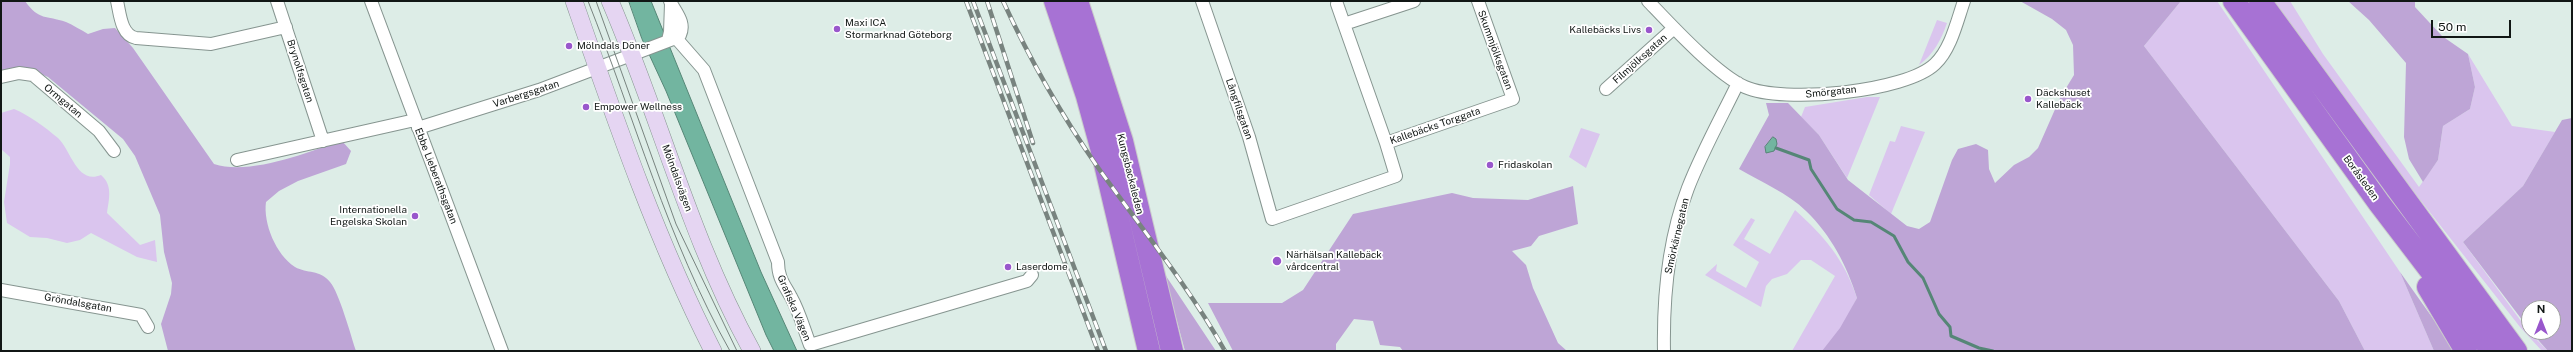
<!DOCTYPE html>
<html>
<head>
<meta charset="utf-8">
<style>
	body { margin:0 }
	#map { position:relative; width:2573px; height:352px; overflow:hidden; background:#ddede7; font-family:"Public Sans",sans-serif }
	canvas { display:block }
	.frame { position:absolute; inset:0; border:2px solid #111715; pointer-events:none }
	.north { position:absolute; left:2521px; top:300px; width:40px; height:40px; box-sizing:border-box; background:#fff; border:1px solid #a0a2a1; border-radius:50%; rotate:0deg; font-size:11px; font-weight:700; line-height:16px; text-align:center; color:#111715 }
	.north::after { content:''; display:block; margin:auto; width:14px; height:18px; background:#9957cc; clip-path:polygon(50% 0,100% 100%,50% 72%,0 100%) }
	.scale { position:absolute; left:2431px; top:20px; width:80px; height:18px; box-sizing:border-box; border:2px solid #111715; border-top:0; padding-left:5px; font-size:12px; line-height:14px; white-space:nowrap; color:#111715; -webkit-text-stroke:3px #fff; paint-order:stroke }
</style>
</head>
<body>
<div id="map">
<canvas width="2573" height="352"></canvas>
<div class="frame"></div>
<div class="north">N</div>
<div class="scale">50 m</div>
</div>
<script>
const ctx = document.querySelector('canvas').getContext('2d');
ctx.lineJoin = 'round';
function paint(path, color) { ctx.fillStyle = color; ctx.fill(path, 'evenodd'); }
function strokePath(path, color, width, dash) { ctx.strokeStyle = color; ctx.lineWidth = width; ctx.lineCap = dash ? 'butt' : 'round'; ctx.setLineDash(dash || []); ctx.stroke(path); }
function write(font, color, halo, rows, align = 'center') {
  ctx.font = font + ' "Public Sans",sans-serif'; ctx.lineWidth = 3.5; ctx.setLineDash([]); ctx.textBaseline = 'middle'; ctx.strokeStyle = halo; ctx.fillStyle = color; for (const [text, x, y, turn = 0] of rows) {
    ctx.save(); ctx.translate(x, y); ctx.rotate((+turn || 0) * Math.PI / 180); ctx.textAlign = isNaN(turn) ? turn : align; if (halo) ctx.strokeText(text, 0, 0); ctx.fillText(text, 0, 0); ctx.restore();
  }
}
const green = new Path2D(`
	M2181,1H2217L2400,272L2434,351H2365L2339,301L2144,46Z
	M2272,1H2290L2323,54L2419,187L2438,160L2443,126L2470,109L2475,87L2468,54L2512,126L2555,132L2523,186L2463,242L2529,332L2548,351H2542L2520,327L2414,192Z
	M1937,20L1947,23C1941,40 1934,54 1919,65Z
	M1867,97H1880L1847,178L1819,135L1801,117L1805,107Z
	M14,109C29,115 46,128 58,138C71,150 77,185 101,175C113,185 109,199 107,213L140,245L155,240L157,262L137,257L91,233L80,240L67,243L47,238L30,237L7,223L4,202L10,164V157L1,149V113Z
	M1901,126L1925,132L1891,214L1869,195L1890,141L1895,142Z
	M1581,128L1600,134L1586,168L1569,157Z
	M1795,210C1825,237 1844,259 1857,298L1830,351H1792L1835,276L1811,260H1801L1787,274L1772,279L1766,286L1761,307L1705,275L1717,264L1716,271L1746,288L1759,262L1733,245L1751,218L1755,220L1744,239L1770,254Z`);
const forest = new Path2D(`
	M1,1H25C39,21 46,15 66,22C73,25 81,30 88,34L103,29L115,28L133,48L214,164C250,176 307,152 342,141L351,151L346,164L298,181L279,191L266,202C263,223 276,255 295,267C307,274 320,269 330,282C339,292 351,336 356,351H168L161,324L171,294L172,283L164,252L160,215L135,156L123,139L48,77L29,69L1,72Z
	M2020,1H2181L2144,46L2339,301L2365,351H1822L1840,328L1857,298C1847,266 1831,235 1806,211C1788,193 1761,182 1739,169L1769,115L1766,103H1788L1819,135L1848,180L1907,226L1919,229L1930,222L1952,160L1958,149L1976,144L1988,150L1989,169L1995,183L2014,165L2029,157L2038,148L2060,98L2074,75L2073,45L2066,30L2052,19Z
	M2348,1H2415V7L2442,36L2468,54L2475,87L2470,109L2443,126L2438,160L2423,182L2409,159L2404,137L2406,63L2369,20Z
	M2572,118V351H2548L2531,332H2553V308H2529V329L2463,242L2523,186L2562,120Z
	M1573,186L1578,224L1539,236L1531,246L1512,251L1526,265L1533,288L1558,343L1567,351H1403L1400,347L1380,345L1373,321L1354,319L1336,344V351H1233L1208,303H1282L1303,290L1353,214L1452,193L1473,198L1528,200Z
	M2400,272L2456,351H2434Z
	M1164,273L1216,351H1185Z`);
const water = new Path2D(`
	M629,1H651L761,272L797,351H774L766,335L666,91L642,39Z
	M1773,137L1776,139L1777,144L1774,151L1766,153L1765,147Z`);
const stream = new Path2D(`
	M1776,148L1809,160L1811,169L1837,209L1854,220L1871,222L1894,236L1908,262L1923,278L1939,314L1950,327L1951,336L1979,348L1993,351`);
const street = new Path2D(`
	M117,1C120,14 121,35 136,38L211,44L286,27
	M277,1L323,141
	M371,1L502,351
	M1202,1L1249,137L1272,219L1396,176L1386,143
	M1648,1C1671,25 1716,74 1745,87C1783,104 1906,92 1935,64C1951,49 1957,21 1964,1
	M1337,4L1344,24L1414,1
	M1344,24L1386,143L1513,99L1478,1
	M676,38L704,70L778,262C778,278 784,284 791,297C799,311 804,329 810,345L1027,281L1032,275
	M668,40L670,32L671,4
	M1,77L19,73L33,75L99,131L114,151
	M1606,89L1674,28
	M418,128L539,90L676,38L680,35C686,22 675,12 670,1
	M237,160L415,120
	M1,290L141,315L148,327
	M1664,351C1663,296 1668,240 1688,188C1702,152 1721,118 1738,83`);
const secondary = new Path2D(`
	M574,1C615,119 656,239 713,351
	M610,1C660,117 691,241 752,351`);
const highway = new Path2D(`
	M1055,1L1087,96L1101,147L1149,351
	M1077,1L1122,141L1172,351
	M2234,1L2379,203L2492,351
	M2260,1L2516,351
	M2428,287L2466,351`);
const tram = new Path2D(`
	M588,1C635,119 667,239 730,351
	M596,1L676,224L737,351`);
const rail = new Path2D(`
	M966,1L1098,351
	M973,1L1106,351
	M987,1L1033,143
	M1003,1C1030,60 1062,116 1099,169C1142,229 1189,287 1225,351`);
const markers = [
	[837,29,4,"#9957cc"],
	[1649,30,4,"#9957cc"],
	[569,46,4,"#9957cc"],
	[2028,99,4,"#9957cc"],
	[586,107,4,"#9957cc"],
	[1490,165,4,"#9957cc"],
	[415,216,4,"#9957cc"],
	[1277,261,5,"#9957cc"],
	[1008,267,4,"#9957cc"]
];
const poiNames = [
	["Maxi ICA",845,23],
	["Stormarknad Göteborg",845,35],
	["Kallebäcks Livs",1641,30,"right"],
	["Mölndals Döner",577,46],
	["Däckshuset",2036,93],
	["Kallebäck",2036,105],
	["Empower Wellness",594,107],
	["Fridaskolan",1498,165],
	["Internationella",407,210,"right"],
	["Engelska Skolan",407,222,"right"],
	["Närhälsan Kallebäck",1286,255],
	["vårdcentral",1286,267],
	["Laserdome",1016,267]
];
const streetNames = [
	["Skummjölksgatan",1495,50,70],
	["Filmjölksgatan",1640,59,-42],
	["Brynolfsgatan",300,71,72],
	["Smörgatan",1831,92,-6],
	["Varbergsgatan",526,94,-18],
	["Ormgatan",63,101,40],
	["Långfilsgatan",1239,109,71],
	["Kallebäcks Torggata",1435,126,-19],
	["Kungsbackaleden",1130,174,76],
	["Ebbe Lieberathsgatan",436,176,69],
	["Mölndalsvägen",677,178,70],
	["Boråsleden",2361,178,54],
	["Smörkärnegatan",1677,236,-77],
	["Gröndalsgatan",78,303,10],
	["Grafiska Vägen",794,308,67]
];
paint(green, '#dac5ee');
paint(forest, '#bea5d6');
paint(water, '#72b5a0');
strokePath(water, '#558676', 1);
strokePath(stream, '#558676', 3);
strokePath(street, '#869590', 14);
strokePath(secondary, '#869590', 18);
strokePath(highway, '#cbcccc', 24);
strokePath(street, '#fff', 12);
strokePath(secondary, '#e5d5f2', 17);
strokePath(highway, '#a772d4', 22);
strokePath(tram, '#78837f', 1);
strokePath(rail, '#78837f', 4.5);
strokePath(rail, '#fff', 3, [9]);
for (const [x, y, r, color] of markers) { const dot = new Path2D(); dot.arc(x, y, r, 0, 2 * Math.PI); ctx.fillStyle = color; ctx.fill(dot); strokePath(dot, '#fff', 1.5); }
write('10px', '#111715', '#fff', poiNames, 'left');
write('10px', '#111715', '#fff', streetNames);
</script>
</body>
</html>
